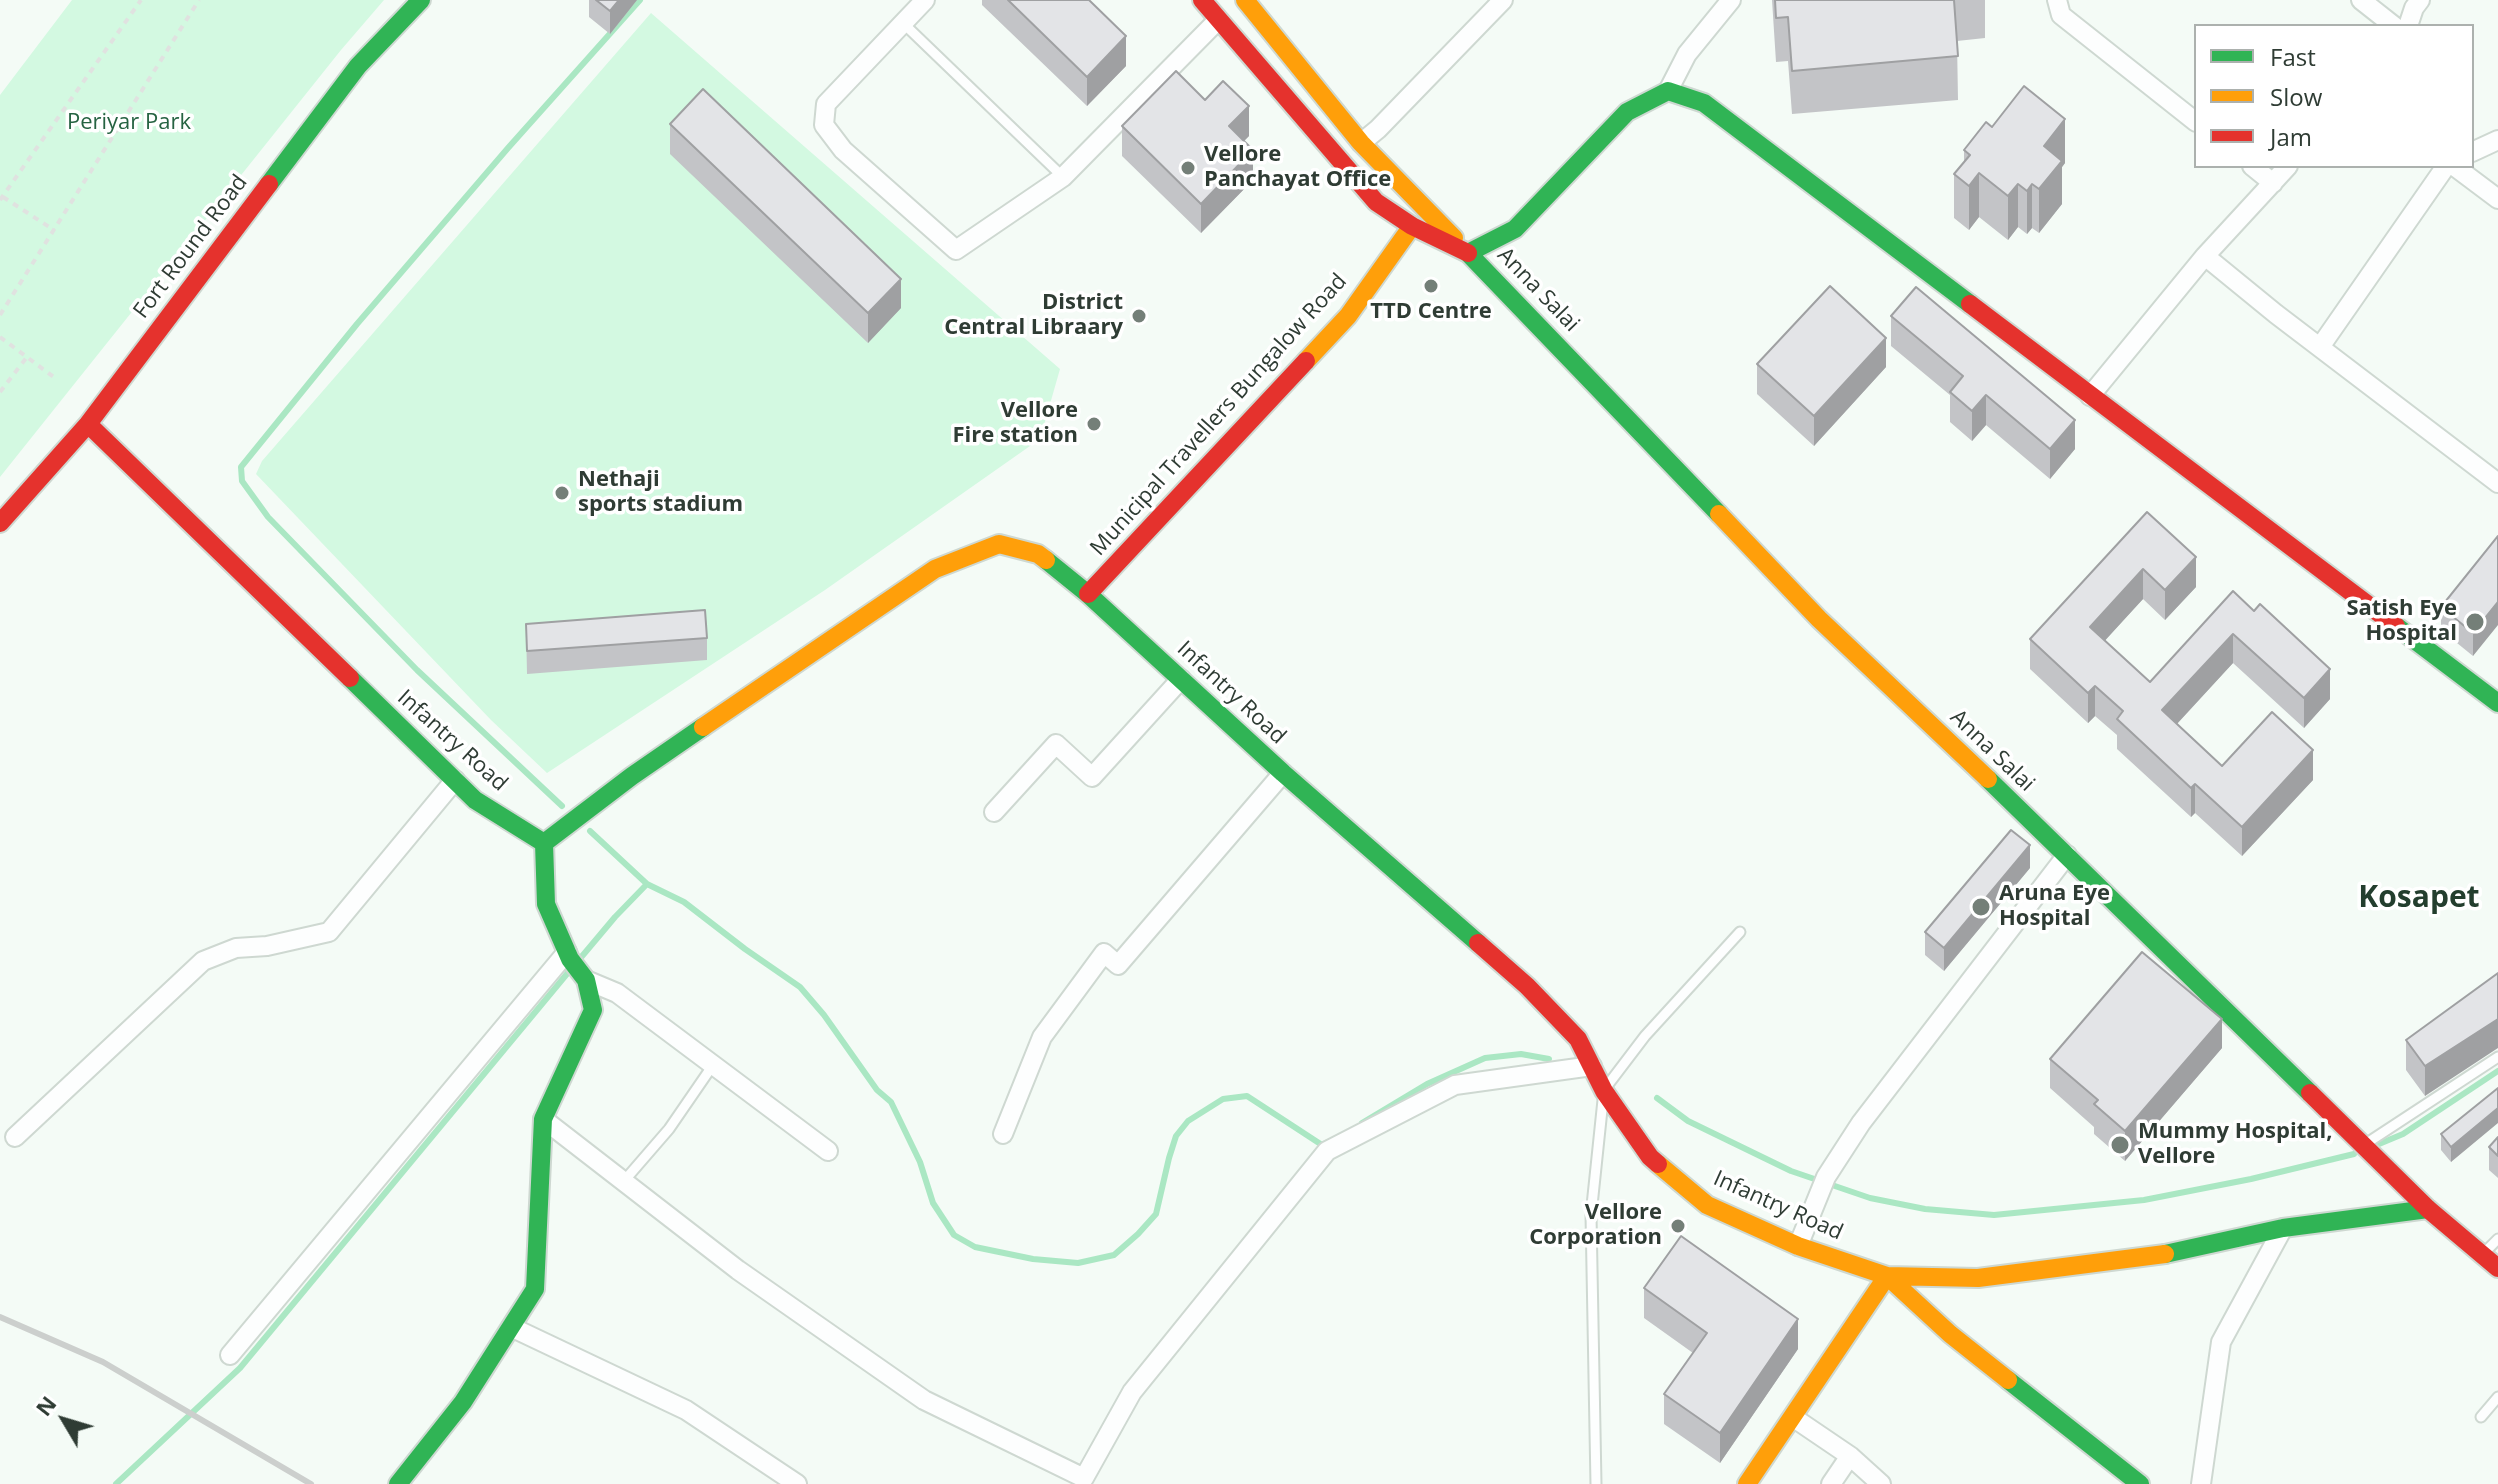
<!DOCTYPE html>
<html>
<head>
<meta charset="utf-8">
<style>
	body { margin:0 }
	#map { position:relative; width:2498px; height:1484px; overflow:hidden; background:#f4fbf6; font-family:"Open Sans",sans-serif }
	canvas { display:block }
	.legend { position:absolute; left:2194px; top:24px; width:280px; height:144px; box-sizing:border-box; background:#fff; border:2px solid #acb1ae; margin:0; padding:10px 14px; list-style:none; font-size:24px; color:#2f3c34 }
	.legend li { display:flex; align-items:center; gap:16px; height:40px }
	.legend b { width:40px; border:2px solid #acb1ae }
	.north { position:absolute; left:24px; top:1380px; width:80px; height:80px; -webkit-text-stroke:6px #fff; paint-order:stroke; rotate:308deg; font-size:22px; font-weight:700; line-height:32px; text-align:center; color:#2f3c34 }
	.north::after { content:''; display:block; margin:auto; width:28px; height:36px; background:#2f3c34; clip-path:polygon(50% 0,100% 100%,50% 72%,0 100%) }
</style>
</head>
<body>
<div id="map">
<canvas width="2498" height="1484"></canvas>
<ul class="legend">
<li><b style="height:10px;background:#30b455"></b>Fast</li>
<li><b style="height:10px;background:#ff9f0a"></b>Slow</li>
<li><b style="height:10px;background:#e5322d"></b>Jam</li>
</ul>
<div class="north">N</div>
</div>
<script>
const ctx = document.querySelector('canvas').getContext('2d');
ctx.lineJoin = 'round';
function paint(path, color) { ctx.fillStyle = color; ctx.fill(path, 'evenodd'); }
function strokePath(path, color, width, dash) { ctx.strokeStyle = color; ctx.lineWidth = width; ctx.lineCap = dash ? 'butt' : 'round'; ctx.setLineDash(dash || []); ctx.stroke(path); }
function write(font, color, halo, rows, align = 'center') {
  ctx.font = font + ' "Open Sans",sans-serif'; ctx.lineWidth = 7; ctx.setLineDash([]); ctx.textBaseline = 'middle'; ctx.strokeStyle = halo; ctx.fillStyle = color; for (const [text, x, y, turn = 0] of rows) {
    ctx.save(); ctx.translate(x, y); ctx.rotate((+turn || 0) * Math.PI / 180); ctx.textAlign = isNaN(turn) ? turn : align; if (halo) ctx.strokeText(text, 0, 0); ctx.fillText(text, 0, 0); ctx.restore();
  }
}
const green = new Path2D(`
	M72,0H384L341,50L0,477V95Z
	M651,13L1060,369L1040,439L825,590L547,773L491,720L256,474L262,461Z`);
const stream = new Path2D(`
	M562,806L417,670L268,517L242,481L241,467L357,324L508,148L640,0
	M590,831L647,884
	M578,961L615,917L647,884L684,902L745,949L800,987L824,1015L877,1090L891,1102L920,1162L933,1203L954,1235L975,1247L1033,1259L1078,1263L1114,1255L1138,1234L1156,1214L1169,1158L1176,1136L1188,1121L1223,1099L1247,1096L1322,1145L1328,1142
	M1657,1098L1688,1121L1791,1171L1870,1198L1925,1209L1994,1215L2144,1200L2251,1179L2354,1154
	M1362,1123L1427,1084L1485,1058L1521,1054L1549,1059
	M2379,1144L2403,1134L2498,1071
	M116,1484L240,1368L571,969`);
const path = new Path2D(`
	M3,197L54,230
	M0,200L141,0
	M0,315L199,0
	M0,337L55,378
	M0,392L27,357`);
const lane = new Path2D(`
	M903,23L1063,177
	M1607,1086L1645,1036L1740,932
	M2367,1143L2498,1057
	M624,1181L669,1129L713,1065
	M2485,1252L2498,1239
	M2481,1417L2498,1397
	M1596,1484L1591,1215L1603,1100`);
const street = new Path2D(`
	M925,0L826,104L824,125L843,150L956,250L1063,177L1218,20
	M2057,0L2061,15L2196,122
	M2361,0L2394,26
	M2408,26L2414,8L2420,0
	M1668,91L1687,54L1731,0
	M1361,143L1378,129L1503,0
	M2472,152L2498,140
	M2252,166L2273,183
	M2454,166L2498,199
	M2205,256L2276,314L2498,483
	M2320,347L2446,166
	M2090,396L2205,256L2288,166
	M994,812L1056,744L1092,777L1181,679
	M586,980L617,993L828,1151
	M543,1119L738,1270L924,1400L1084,1478L1132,1392L1327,1151L1455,1085L1592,1066
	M1003,1134L1042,1037L1104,953L1118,965L1283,773
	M15,1137L203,961L236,948L267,946L329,932L455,780
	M1798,1246L1826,1177L1861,1123L2067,855
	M511,1327L686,1410L797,1484
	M230,1355L567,952
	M1794,1418L1850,1456L1881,1484
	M1831,1484L1850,1456
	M2201,1484L2221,1342L2283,1228`);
const fast = new Path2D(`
	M269,184L358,66L421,0
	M1468,253L1719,514
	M1468,253L1515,229L1627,112L1668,91L1704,103L1970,304
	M1046,560L1088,594L1283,773L1478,943
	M2396,626L2498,703
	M350,678L475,800L544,843L632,776L703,727
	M1988,779L2310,1093
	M2165,1254L2283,1228L2428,1209
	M2008,1380L2140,1484
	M398,1484L463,1402L535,1289L543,1119L593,1010L586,980L570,959L546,904L544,843`);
const slow = new Path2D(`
	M1245,0L1361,143L1454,238
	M1306,361L1348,316L1412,226
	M1719,514L1819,619L1988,779
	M703,727L935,569L999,544L1038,554L1046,560
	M1658,1164L1707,1205L1798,1246L1887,1276L1978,1278L2165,1254
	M1747,1484L1887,1276L1950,1334L2008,1380`);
const jam = new Path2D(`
	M1202,0L1376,202L1412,226L1468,253
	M1970,304L2396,626
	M88,424L350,678
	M0,523L88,424L269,184
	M1088,594L1306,361
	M1478,943L1527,986L1578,1039L1604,1091L1650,1157L1658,1164
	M2310,1093L2428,1209L2498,1268`);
const rail = new Path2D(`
	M0,1317L103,1362L311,1484`);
const wall = new Path2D(`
	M589,0H637L610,34L589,17Z
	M982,0H1089L1126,66L1087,106L982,5Z
	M1772,0H1985V38L1957,41L1958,100L1792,114L1788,61L1776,62Z
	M1205,100L1249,136L1244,141L1253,180L1201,233L1122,156V126Z
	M670,124L901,308L868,343L670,154Z
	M1992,127L2065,163L2062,167V204L2039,233L2032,228L2027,234L2018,227L2008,240L1979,217L1969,230L1954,218V174L1964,162V150Z
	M1891,316L2075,449L2050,479L1986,425L1972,441L1950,422V395L1891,346Z
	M1757,364L1886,367L1814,446L1757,394Z
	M2147,512L2196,587L2165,620L2143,599L2105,640L2150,682L2233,591L2330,699L2304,728L2233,663L2177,724L2222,766L2313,780L2242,856L2195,813L2191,817L2117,749V735L2095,716L2088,723L2030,669V639Z
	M2498,536L2473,656L2441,630V607Z
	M526,624L707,638V660L527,674Z
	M2030,868L1944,971L1925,955V932Z
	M2498,973L2425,1096L2406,1070V1040Z
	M2222,1048L2125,1161L2094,1134V1127L2050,1088V1059Z
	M2498,1088L2451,1162L2441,1150V1134Z
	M2498,1137V1178L2489,1170V1147Z
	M1644,1288L1798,1349L1720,1463L1664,1424V1394L1693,1353L1644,1318Z`);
const shadedWall = new Path2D(`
	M619,0H637L610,34V11Z
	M1126,36V66L1087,106V77Z
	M1249,106V136L1229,156V126Z
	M2065,119V163L2062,167V204L2039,233V189L2044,146Z
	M1253,150V180L1201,233V204Z
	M1979,173V217L1969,230V186Z
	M2018,184V227L2008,240V196Z
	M2032,184V228L2027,234V191Z
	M901,279V308L868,343V313Z
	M1886,338V367L1814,446V416Z
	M1986,395V425L1972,441V411Z
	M2075,420V449L2050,479V449Z
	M2196,557V587L2165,620V590Z
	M2143,569V599L2090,657V627Z
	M2498,602V625L2473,656V633Z
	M2233,634V663L2162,740V710Z
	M2330,669V699L2304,728V698Z
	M2095,686V716L2088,723V693Z
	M2313,750V780L2242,856V827Z
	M2195,784V813L2191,817V788Z
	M2030,845V868L1944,971V948Z
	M2222,1019V1048L2125,1161V1131Z
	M2498,1019V1048L2425,1096V1066Z
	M2498,1108V1123L2451,1162V1147Z
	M1798,1319V1349L1720,1463V1433Z`);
const building = new Path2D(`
	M596,0H619L610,11Z
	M1008,0H1089L1126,36L1087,77Z
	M1775,0H1954L1958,56L1792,71L1788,17L1776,18Z
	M1176,71L1205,100L1223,81L1249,106L1229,126L1253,150L1201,204L1122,126Z
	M2024,86L2065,119L2044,146L2062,161L2039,189L2032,184L2027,191L2018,184L2008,196L1979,173L1969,186L1954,174L1970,155L1964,150L1986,122L1992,127Z
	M703,89L901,279L868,313L670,124Z
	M1830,286L1886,338L1814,416L1757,364Z
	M1916,287L2075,420L2050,449L1986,395L1972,411L1950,392L1963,376L1891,316Z
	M2147,512L2196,557L2165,590L2143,569L2090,627L2150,682L2233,591L2254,611L2260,604L2330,669L2304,698L2233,634L2162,710L2222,766L2272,712L2313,750L2242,827L2195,784L2191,788L2117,719L2123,711L2095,686L2088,693L2030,639Z
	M2498,536V602L2473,633L2441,607Z
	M705,610L707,638L527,651L526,624Z
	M2011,830L2030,845L1944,948L1925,932Z
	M2142,952L2222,1019L2125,1131L2094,1104L2098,1100L2050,1059Z
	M2498,973V1019L2425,1066L2406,1040Z
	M2498,1088V1108L2451,1147L2441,1134Z
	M2498,1137V1156L2489,1147Z
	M1681,1236L1798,1319L1720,1433L1664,1394L1707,1333L1644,1288Z`);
const markers = [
	[1188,168,8,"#747f78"],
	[1431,286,8,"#747f78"],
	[1139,316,8,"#747f78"],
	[1094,424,8,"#747f78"],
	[562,493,8,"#747f78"],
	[2475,622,10,"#747f78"],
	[1981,907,10,"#747f78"],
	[2120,1145,10,"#747f78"],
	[1678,1226,8,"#747f78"]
];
const parkNames = [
	["Periyar Park",129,123]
];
const poiNames = [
	["Vellore",1204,155],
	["Panchayat Office",1204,180],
	["District",1123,303,"right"],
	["Central Libraary",1123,328,"right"],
	["TTD Centre",1431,312,"center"],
	["Vellore",1078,411,"right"],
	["Fire station",1078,436,"right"],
	["Nethaji",578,480],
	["sports stadium",578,505],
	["Satish Eye",2457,609,"right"],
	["Hospital",2457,634,"right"],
	["Aruna Eye",1999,894],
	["Hospital",1999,919],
	["Mummy Hospital,",2138,1132],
	["Vellore",2138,1157],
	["Vellore",1662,1213,"right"],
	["Corporation",1662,1238,"right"]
];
const streetNames = [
	["Fort Round Road",191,247,-53],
	["Anna Salai",1538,290,46],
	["Municipal Travellers Bungalow Road",1219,415,-48],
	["Infantry Road",1231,693,43],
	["Infantry Road",452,741,42],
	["Anna Salai",1992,751,44],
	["Infantry Road",1778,1206,24]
];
const districtNames = [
	["Kosapet",2419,898]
];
paint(green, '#d3f9e1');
strokePath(stream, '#aae7c3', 6);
strokePath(lane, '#ced8d1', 13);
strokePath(street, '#ced8d1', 22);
strokePath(fast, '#ced8d1', 22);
strokePath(slow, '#ced8d1', 22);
strokePath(jam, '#ced8d1', 22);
strokePath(path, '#e0e2e0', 4, [6, 6]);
strokePath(lane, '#fdfefe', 9);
strokePath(street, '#fdfefe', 18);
strokePath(fast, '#30b455', 18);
strokePath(slow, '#ff9f0a', 18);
strokePath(jam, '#e5322d', 18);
strokePath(rail, '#cccfcd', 6);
paint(wall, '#c3c4c7');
paint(shadedWall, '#9fa0a2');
paint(building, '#e3e4e7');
strokePath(building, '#9fa0a2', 2);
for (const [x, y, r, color] of markers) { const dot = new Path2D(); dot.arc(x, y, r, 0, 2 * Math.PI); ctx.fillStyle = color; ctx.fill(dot); strokePath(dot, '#fff', 3); }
write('22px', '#266342', '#fff', parkNames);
write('bold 22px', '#2f3c34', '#fff', poiNames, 'left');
write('22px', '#2f3c34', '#fff', streetNames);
write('bold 30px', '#233e2e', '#fff', districtNames);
</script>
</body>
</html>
